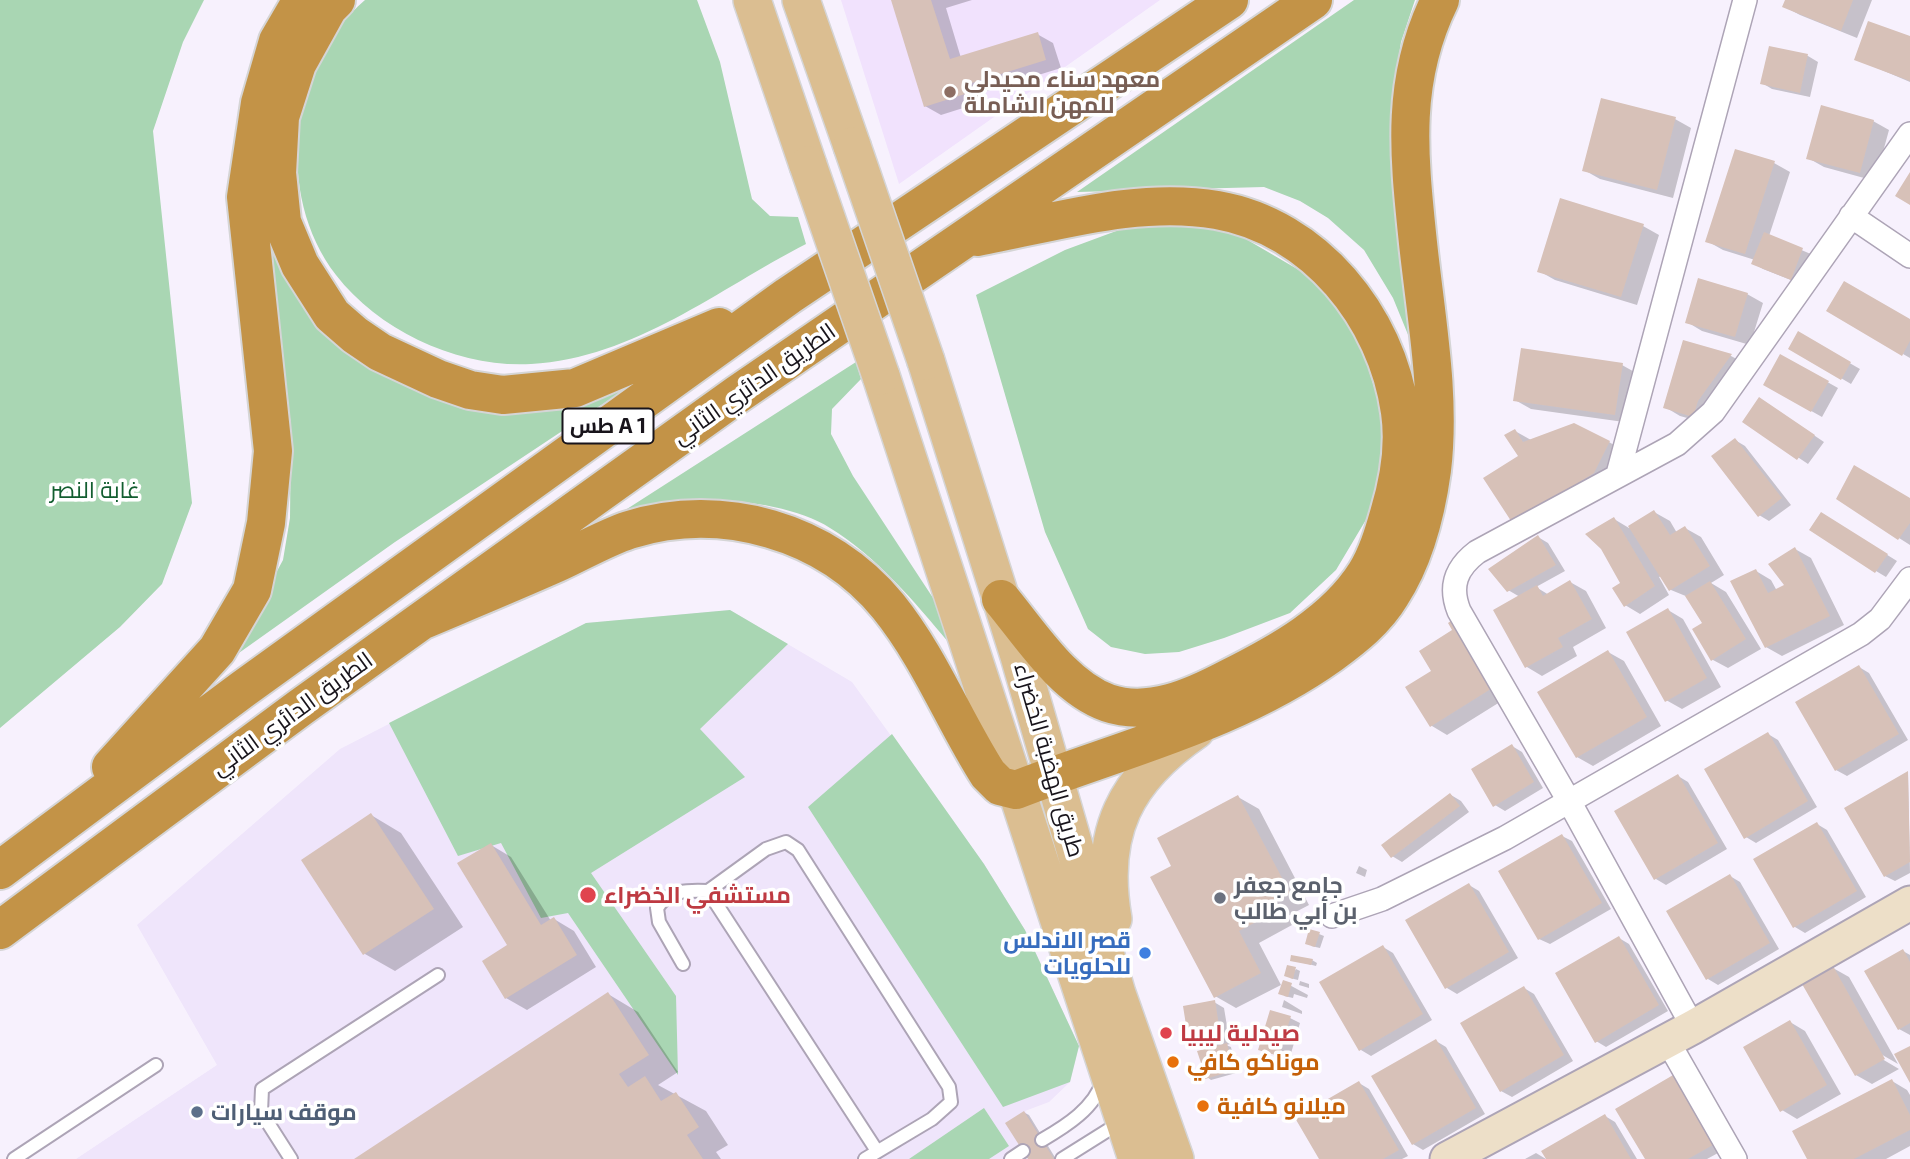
<!DOCTYPE html>
<html>
<head>
<meta charset="utf-8">
<style>
	body { margin:0 }
	canvas { display:block; background:#f7f1fd }
</style>
</head>
<body>
<canvas width="1910" height="1159"></canvas>
<script>
const ctx = document.querySelector('canvas').getContext('2d');
ctx.lineJoin = 'round';
function paint(path, color) { ctx.fillStyle = color; ctx.fill(path, 'evenodd'); }
function strokePath(path, color, width, dash) { ctx.strokeStyle = color; ctx.lineWidth = width; ctx.lineCap = dash ? 'butt' : 'round'; ctx.setLineDash(dash || []); ctx.stroke(path); }
function write(font, color, halo, rows, align = 'center') {
  ctx.font = font + ' "Exo 2",Cairo,sans-serif'; ctx.lineWidth = 7; ctx.setLineDash([]); ctx.textBaseline = 'middle'; ctx.strokeStyle = halo; ctx.fillStyle = color; for (const [text, x, y, turn = 0] of rows) {
    ctx.save(); ctx.translate(x, y); ctx.rotate((+turn || 0) * Math.PI / 180); ctx.textAlign = isNaN(turn) ? turn : align; if (halo) ctx.strokeText(text, 0, 0); ctx.fillText(text, 0, 0); ctx.restore();
  }
}
const built = new Path2D(`
	M841,0H1160L899,184Z`);
const medical = new Path2D(`
	M730,610L852,682L984,864L1025,930L1079,1046L1070,1082L1049,1102L1025,1111L1054,1159H76L217,1065L137,925L340,749L586,623Z`);
const green = new Path2D(`
	M0,0H204L183,42L153,131L192,503L162,584L120,627L0,728Z
	M365,0H697L720,62L752,199L770,216L798,217L806,244C718,289 635,358 531,364C460,368 380,332 336,275C274,194 289,65 365,0Z
	M1354,0H1415L1401,42L1391,107L1395,183L1418,359L1393,298L1364,250L1328,218L1300,201L1264,187L1077,192Z
	M260,193L318,312L538,402L627,388L395,542L229,660L283,560L290,518L291,424L275,325Z
	M1182,222L1239,235L1304,273L1339,307L1365,358L1383,416L1381,467L1367,518L1336,570L1290,613L1224,638L1179,652L1145,654L1111,647L1088,629L1045,532L976,295L1065,250L1127,227Z
	M856,362L861,379L832,409L831,434L853,476L937,604L949,643C914,601 877,557 830,528C797,506 728,497 689,501C665,504 640,511 616,516Z
	M730,610L788,644L700,729L745,777L591,873L676,996L678,1075L568,913L541,918L501,843L458,856L389,723L586,623Z
	M892,734L984,864L1025,930L1079,1046L1070,1082L1003,1107L808,807Z
	M984,1108L1009,1146L989,1159H909Z`);
const shadow = new Path2D(`
	M893,0H972L946,8L961,58L1037,34L1053,43L1061,68L977,94L979,103L941,115L925,106Z
	M1787,0H1872L1857,38L1800,15L1785,7Z
	M1910,38V82L1856,59Z
	M1770,48L1808,56L1818,62L1810,97L1772,89L1762,83Z
	M1675,119L1691,128L1673,198L1600,179L1584,170Z
	M1873,121L1889,130L1875,181L1824,167L1808,158Z
	M1774,163L1790,172L1769,236L1813,255L1801,284L1763,269L1753,263L1755,260L1723,250L1707,241Z
	M1643,226L1659,235L1637,305L1555,280L1539,271Z
	M1747,294L1763,303L1750,345L1702,331L1687,322Z
	M1910,321V358L1903,354Z
	M1799,334L1860,369L1851,384L1790,348Z
	M1685,342L1731,356L1746,364L1709,424L1680,416L1665,407Z
	M1781,356L1838,388L1822,417L1765,385Z
	M1622,365L1638,374L1631,423L1531,409L1515,400Z
	M1769,405L1824,442L1808,464L1744,421Z
	M1515,431L1531,440L1609,442L1624,451L1609,481L1530,532Z
	M1735,440L1745,446L1791,505L1769,521L1759,515Z
	M1910,500V545L1899,538Z
	M1654,512L1670,521L1677,533L1685,528L1701,537L1724,575L1711,583L1726,592L1761,649L1728,668L1713,660L1705,623L1688,597L1671,590L1662,576L1659,577L1669,595L1640,614L1625,605L1614,519L1629,528Z
	M1831,520L1897,561L1886,577L1876,571Z
	M1538,537L1548,543L1565,571L1536,587L1549,595L1570,582L1586,591L1606,628L1573,647L1577,656L1542,676L1527,667L1520,597L1508,590Z
	M1795,549L1811,558L1844,625L1782,656L1766,647L1756,571L1771,580L1777,591L1787,586Z
	M1668,610L1683,619L1721,687L1682,709L1666,700Z
	M1455,631L1508,697L1447,735L1432,726L1433,671Z
	M1608,652L1624,661L1661,726L1593,766L1577,757Z
	M1859,667L1869,673L1908,740L1847,776L1836,770Z
	M1768,734L1778,740L1817,807L1756,843L1746,837Z
	M1512,746L1522,752L1543,788L1505,811L1495,805Z
	M1908,773L1910,873L1895,881L1885,876Z
	M1678,776L1688,782L1727,849L1666,885L1656,879Z
	M1451,795L1461,801L1469,812L1402,862L1392,856Z
	M1238,797L1259,809L1309,905L1288,916L1292,925L1259,943L1281,985L1236,1008L1215,996L1173,867Z
	M371,815L401,833L463,927L395,971L365,954Z
	M1817,824L1827,830L1866,897L1805,933L1795,927L1756,860Z
	M1562,836L1572,841L1611,909L1550,944L1539,939Z
	M491,845L511,857L551,921L554,919L574,931L596,967L527,1010L506,998L509,946Z
	M1359,866L1367,870L1365,877L1356,873Z
	M1730,876L1740,882L1779,949L1718,985L1708,979Z
	M1469,885L1479,891L1518,958L1457,994L1447,988Z
	M1319,934L1324,936L1320,948L1311,946Z
	M1619,938L1629,944L1668,1011L1606,1047L1596,1041Z
	M1383,947L1393,953L1432,1020L1371,1056L1361,1050Z
	M1903,951L1910,955V1035L1899,1029Z
	M1292,960H1312L1317,963L1316,966Z
	M1833,968L1849,977L1898,1064L1879,1053L1877,1056L1899,1069L1872,1084L1856,1075Z
	M1296,969L1300,971L1298,980L1290,978Z
	M1300,981L1309,984V988L1299,985Z
	M1284,982L1308,995L1307,998L1294,994L1293,998L1284,996Z
	M1524,988L1534,994L1573,1061L1512,1097L1501,1091Z
	M608,994L638,1012L678,1072L658,1085L706,1111L728,1145L716,1152L721,1159H359Z
	M1284,1000L1302,1011V1014L1282,1007Z
	M1214,1002L1224,1008L1230,1044L1226,1045L1231,1047L1233,1057L1226,1059L1234,1064L1236,1073L1211,1080L1207,1077L1210,1067L1202,1062L1209,1047L1201,1048L1190,1043Z
	M1290,1018L1300,1023L1289,1060L1260,1049Z
	M1790,1022L1805,1031L1841,1094L1797,1119L1782,1110Z
	M1436,1041L1446,1047L1485,1114L1423,1150L1413,1144Z
	M1892,1081L1907,1090L1910,1095V1146L1886,1159H1809Z
	M1359,1083L1369,1089L1408,1156L1402,1159H1321Z
	M1618,1109L1729,1147L1707,1159H1647Z
	M1025,1113L1029,1115L1056,1159H1030Z
	M1605,1116L1615,1122L1637,1159H1548Z
	M1536,1153L1546,1159H1525Z`);
const building = new Path2D(`
	M891,0H931L950,59L1038,32L1046,60L962,86L965,94L924,107Z
	M1785,0H1853L1841,31L1782,7Z
	M1868,21L1910,36V81L1854,60Z
	M1769,46L1808,54L1800,93L1760,84Z
	M1601,98L1676,117L1657,190L1582,171Z
	M1821,105L1874,120L1860,173L1806,159Z
	M1735,149L1775,161L1745,254L1705,242Z
	M1910,172V205L1895,196Z
	M1560,198L1644,224L1621,297L1537,272Z
	M1764,232L1803,248L1791,280L1751,264Z
	M1698,278L1748,293L1735,337L1685,323Z
	M1844,281L1910,319V341L1902,356L1826,311Z
	M1798,331L1851,362L1841,380L1788,349Z
	M1683,340L1732,354L1698,401L1693,417L1663,408Z
	M1521,348L1623,363L1615,415L1513,401Z
	M1780,354L1829,381L1811,412L1763,385Z
	M1759,397L1815,435L1797,460L1742,422Z
	M1574,423L1610,441L1594,473L1513,524L1483,478L1518,456L1504,435L1515,429L1523,442Z
	M1735,438L1782,498L1758,517L1711,456Z
	M1854,465L1910,498V523L1898,540L1836,499Z
	M1654,510L1670,535L1685,526L1710,566L1669,591L1628,526Z
	M1821,512L1888,554L1875,573L1809,530Z
	M1614,517L1655,586L1624,607L1612,588L1620,583L1601,549L1585,534Z
	M1538,535L1556,565L1507,592L1488,569Z
	M1795,547L1830,616L1765,648L1730,581L1756,569L1768,593L1784,585L1768,564Z
	M1570,580L1592,619L1558,638L1563,647L1525,668L1493,610L1537,585L1543,596Z
	M1710,581L1746,639L1711,661L1692,629L1702,623L1685,596Z
	M1668,608L1707,678L1665,702L1626,632Z
	M1452,620L1494,687L1430,727L1405,687L1431,671L1419,651L1452,630L1448,623Z
	M1608,650L1647,717L1576,758L1537,692Z
	M1859,665L1899,734L1835,771L1795,702Z
	M1768,732L1808,801L1744,839L1704,769Z
	M1512,744L1534,782L1493,807L1471,769Z
	M1908,771L1910,862L1884,877L1844,808Z
	M1678,774L1718,843L1654,880L1614,811Z
	M1450,793L1460,806L1391,858L1381,845Z
	M1238,795L1290,893L1268,904L1273,913L1239,931L1261,973L1214,998L1150,877L1171,866L1157,838Z
	M371,813L434,909L363,955L301,860Z
	M1817,822L1857,891L1793,928L1753,859Z
	M1562,834L1602,903L1538,940L1498,871Z
	M491,843L541,925L554,917L577,955L505,999L482,961L507,945L457,863Z
	M1730,874L1770,943L1706,980L1666,911Z
	M1469,883L1509,952L1445,989L1405,920Z
	M1309,929L1320,932L1315,947L1305,944Z
	M1619,936L1659,1005L1595,1043L1555,973Z
	M1383,945L1423,1014L1359,1051L1319,982Z
	M1903,949L1910,962V1023L1898,1030L1864,971Z
	M1291,955L1313,959L1311,965L1290,961Z
	M1287,965L1296,967L1293,979L1284,976Z
	M1833,966L1885,1059L1855,1076L1802,984Z
	M1283,980L1292,983L1288,997L1278,994Z
	M1524,986L1564,1055L1500,1092L1460,1023Z
	M608,992L649,1055L619,1074L628,1087L645,1076L661,1101L676,1092L699,1127L687,1135L703,1159H354Z
	M1215,1000L1221,1039L1189,1044L1183,1006Z
	M1270,1010L1291,1016L1279,1056L1258,1050Z
	M1790,1020L1827,1085L1780,1112L1743,1047Z
	M1436,1039L1476,1108L1412,1145L1371,1076Z
	M1227,1043L1230,1055L1201,1063L1197,1051Z
	M1910,1046V1083L1894,1054Z
	M1230,1060L1233,1071L1205,1079L1202,1067Z
	M1680,1071L1720,1141L1688,1159H1645L1615,1109Z
	M1892,1079L1910,1115V1130L1854,1159H1807L1792,1131Z
	M1359,1081L1399,1150L1383,1159H1319L1295,1118Z
	M1024,1111L1054,1159H1028L1005,1123Z
	M1605,1114L1631,1159H1546L1541,1151Z`);
const lane = new Path2D(`
	M708,891L766,849L786,842L798,850L949,1087L951,1102L932,1119L865,1159
	M683,964L659,922L657,908C668,890 688,890 708,891L877,1151
	M1042,1140C1066,1126 1095,1108 1103,1080
	M14,1159L156,1065
	M291,1159L261,1112L262,1089L438,975
	M1011,1159L1023,1151
	M1062,1159L1121,1122`);
const street = new Path2D(`
	M1851,216L1910,256
	M1618,474L1745,0
	M1332,916L1382,899L1505,838L1861,634L1880,619L1910,579
	M1693,1027L1569,801L1459,611C1449,586 1456,568 1477,552L1677,444L1713,412L1910,134
	M1667,1040L1735,1159`);
const secondary = new Path2D(`
	M1447,1159L1693,1027L1910,903`);
const primary = new Path2D(`
	M752,0L808,165
	M801,0L852,146
	M926,361L1019,656L1117,994L1175,1159
	M881,376L1137,1159
	M1113,919C1098,832 1125,779 1196,730`);
const highway = new Path2D(`
	M336,0L328,8L297,64L280,117L277,173L282,222L300,265L332,315L355,335L380,352L438,379L470,390L503,395L575,388L719,327
	M977,237C1054,223 1138,196 1217,210C1315,227 1387,317 1400,412C1405,446 1399,481 1389,514C1383,535 1377,555 1366,573C1335,622 1279,653 1229,678C1193,697 1149,717 1108,703C1063,687 1031,635 1001,599
	M421,621C466,602 512,583 557,563C581,552 605,538 629,530C722,501 827,531 888,606C930,658 953,719 988,774L1000,786L1016,790C1124,748 1236,722 1331,654C1354,637 1376,620 1391,595C1415,558 1426,514 1432,470C1441,396 1426,318 1418,243C1409,156 1400,81 1440,0
	M111,767L217,650L252,590L266,523L273,451L246,197L260,103L278,41L302,0
	M0,870L243,689L788,296L1229,0
	M0,930L301,707L738,394L1313,0`);
const primaryBridge = new Path2D(`
	M852,146L926,361
	M808,165L881,376`);
const markers = [
	[950,92,7,"#8d6e63"],
	[588,895,9,"#e0444e"],
	[1220,898,7,"#6b7280"],
	[1145,953,7,"#3f7fe0"],
	[1166,1033,7,"#e0444e"],
	[1173,1062,7,"#e8710a"],
	[1203,1106,7,"#e8710a"],
	[197,1112,7,"#5c6f8a"]
];
const shields = [
	[608,426,91]
];
const shieldNames = [
	["طس A 1",608,426]
];
const educationNames = [
	["معهد سناء محيدلي",964,79],
	["للمهن الشاملة",964,105]
];
const streetNames = [
	["الطريق الدائري الثاني",754,384,-35],
	["الطريق الدائري الثاني",292,714,-36],
	["طريق الهضبة الخضراء",1049,760,74]
];
const parkNames = [
	["غابة النصر",95,490]
];
const worshipNames = [
	["جامع جعفر",1234,885],
	["بن أبي طالب",1234,911]
];
const healthNames = [
	["مستشفي الخضراء",604,895],
	["صيدلية ليبيا",1180,1033]
];
const shopNames = [
	["قصر الاندلس",1131,940],
	["للحلويات",1131,966]
];
const foodNames = [
	["موناكو كافي",1187,1062],
	["ميلانو كافية",1217,1106]
];
const serviceNames = [
	["موقف سيارات",211,1112]
];
paint(built, '#f1e2fd');
paint(medical, '#efe5fb');
paint(green, '#a9d6b3');
paint(shadow, '#0003');
paint(building, '#d7c1b8');
strokePath(lane, '#ada4b6', 16);
strokePath(street, '#ada4b6', 26);
strokePath(secondary, '#ada4b6', 37);
strokePath(primary, '#d5d5d6', 40);
strokePath(highway, '#d5d5d6', 42);
strokePath(lane, '#fff', 12);
strokePath(street, '#fff', 23);
strokePath(secondary, '#eddfc8', 33);
strokePath(primary, '#dbbe91', 37);
strokePath(highway, '#c39347', 38);
strokePath(primaryBridge, '#d5d5d6', 40, []);
strokePath(primaryBridge, '#dbbe91', 37);
for (const [x, y, r, color] of markers) { const dot = new Path2D(); dot.arc(x, y, r, 0, 2 * Math.PI); ctx.fillStyle = color; ctx.fill(dot); strokePath(dot, '#fff', 2.5); }
for (const [x, y, w] of shields) { const box = new Path2D(); box.roundRect(x - w / 2, y - 17.5, w, 35, 5); ctx.fillStyle = '#fff'; ctx.fill(box); strokePath(box, '#18141b', 2); }
write('bold 21px', '#18141b', null, shieldNames);
write('bold 23px', '#785e54', '#fff', educationNames, 'left');
write('23px', '#18141b', '#fff', streetNames);
write('23px', '#135e30', '#fff', parkNames);
write('bold 23px', '#5b616d', '#fff', worshipNames, 'left');
write('bold 23px', '#be3a42', '#fff', healthNames, 'left');
write('bold 23px', '#366cbe', '#fff', shopNames, 'right');
write('bold 23px', '#c56008', '#fff', foodNames, 'left');
write('bold 23px', '#4e5e75', '#fff', serviceNames, 'left');
</script>
</body>
</html>
